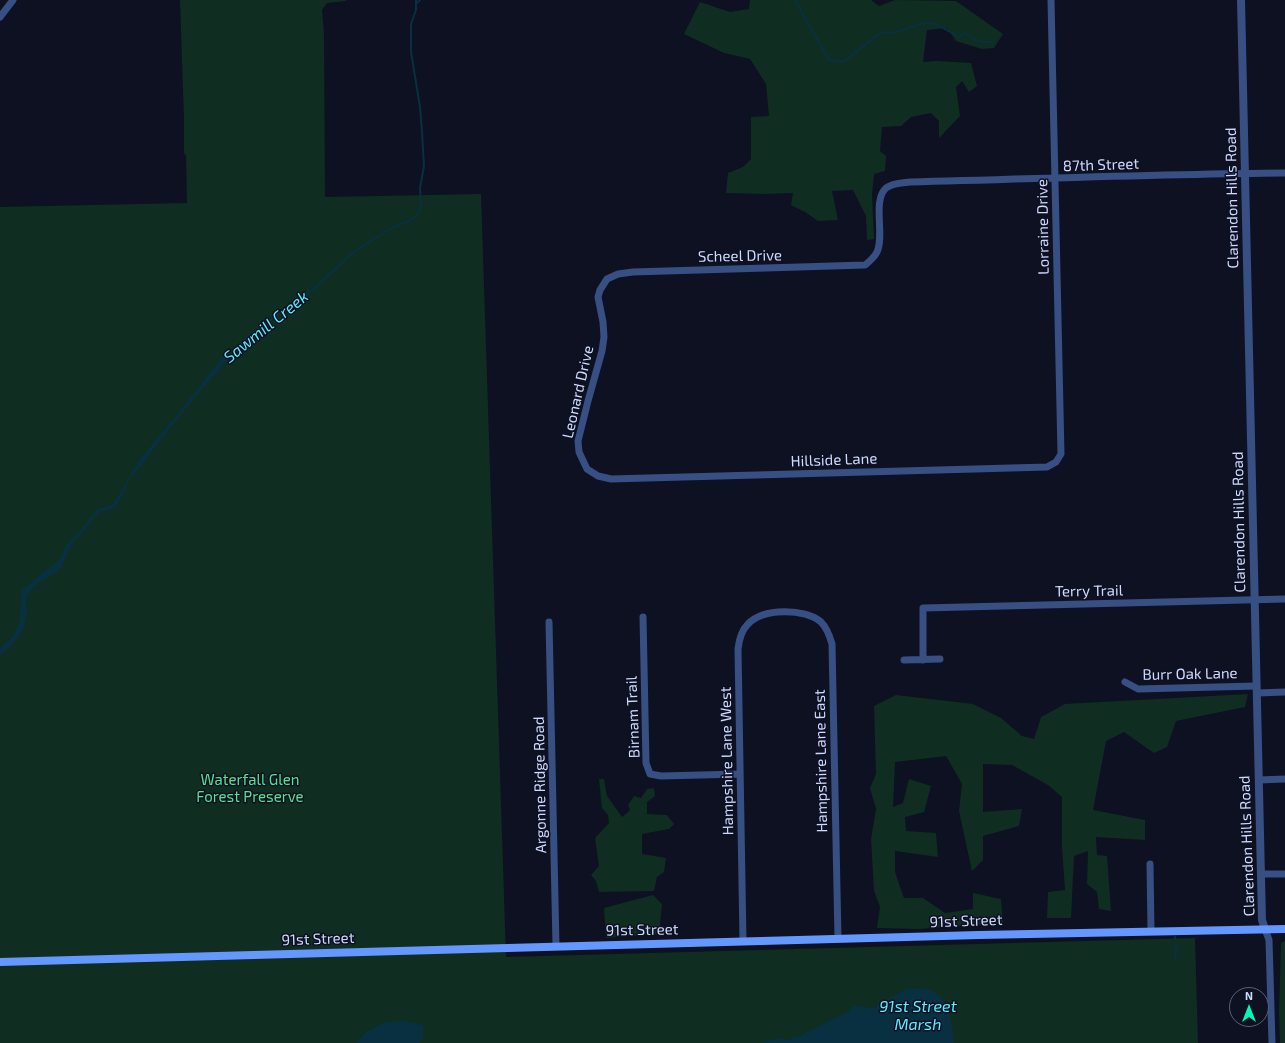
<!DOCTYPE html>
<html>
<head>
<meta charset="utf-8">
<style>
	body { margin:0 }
	#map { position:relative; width:1285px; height:1043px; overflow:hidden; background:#0d1122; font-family:"Exo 2",sans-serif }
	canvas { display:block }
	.north { position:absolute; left:1229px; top:987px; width:40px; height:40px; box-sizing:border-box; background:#0d1122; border:1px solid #5a617a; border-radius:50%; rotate:0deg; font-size:11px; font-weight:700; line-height:16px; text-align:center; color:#cedaff }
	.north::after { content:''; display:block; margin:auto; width:14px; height:18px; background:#00f9ba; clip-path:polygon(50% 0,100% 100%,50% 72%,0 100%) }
</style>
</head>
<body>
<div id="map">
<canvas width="1285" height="1043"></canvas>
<div class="north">N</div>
</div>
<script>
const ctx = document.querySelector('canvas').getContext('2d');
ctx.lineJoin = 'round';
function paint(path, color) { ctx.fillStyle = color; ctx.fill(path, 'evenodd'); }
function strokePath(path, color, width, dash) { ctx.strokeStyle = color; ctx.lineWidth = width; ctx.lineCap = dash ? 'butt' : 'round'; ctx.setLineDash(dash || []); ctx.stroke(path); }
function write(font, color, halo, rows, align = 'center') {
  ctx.font = font + ' "Exo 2",sans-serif'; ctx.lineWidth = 3; ctx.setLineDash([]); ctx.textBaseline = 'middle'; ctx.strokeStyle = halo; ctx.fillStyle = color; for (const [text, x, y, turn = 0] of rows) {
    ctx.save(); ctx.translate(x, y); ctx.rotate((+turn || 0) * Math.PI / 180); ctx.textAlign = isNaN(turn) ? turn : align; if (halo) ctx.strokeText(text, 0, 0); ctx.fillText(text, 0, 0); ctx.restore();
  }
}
const green = new Path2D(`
	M180,0H346V1L327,3L322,10L324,34L325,197L481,194L506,957L1195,938L1198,1043H0V207L187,203L186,156L184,153V120Z
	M750,0H871L879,6L895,0L956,1L1003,34L994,48L982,49L956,41L947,28L927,30L923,62L937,61L971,63L977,86L969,92L962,81L956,87L960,116L939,138V121L931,113L911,117L901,126L882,127L880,151L886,156L885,171L874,174L872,195L874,239L867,240L866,216L853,190L832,191L838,220L818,221L805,212L791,205L793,193L764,194L726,193L728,173L743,167L751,159V117L769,116L766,84L750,59L724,53L684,34L700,2L730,12L749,9Z
	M1248,694L1245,707L1176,721L1167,747L1154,753L1124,732L1106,741L1093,810L1145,820V840L1096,837L1097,855L1107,856L1111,911L1099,909L1097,892L1087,884L1088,851L1074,856L1071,918H1047L1048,892L1065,890L1062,848V797L1048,785L1012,765L983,764V812L1022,809L1019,826L983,836V860L972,871L959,811L962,784L946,756L895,762L893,807L903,803L909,779L931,786L924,812L905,817L906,831L936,833L938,857L895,851V872L904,898H923L945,913L973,909V893L1001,899L1003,923L918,929L877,928L880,907L874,891L871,839L876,809L870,788L876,774L874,706L896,695L973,704L1001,718L1022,736L1034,739L1041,717L1065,704Z
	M599,779H604L607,796L622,817L630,810L628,805L634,796L641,798L647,789L654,788L655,796L647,802V814L667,815L674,824L669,829L642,834V854L666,858L664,872L657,877L654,891L599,892L596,881L591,875L599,866L595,838L609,823L608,815L602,808Z
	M653,895L662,904L659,934L606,938L604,908Z
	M1285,941V1043H1280L1279,1013L1281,943Z`);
const water = new Path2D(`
	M301,298L268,324L227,360L179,417L131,478L117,505L112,509L99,512L70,547L62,566L56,572L33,587L27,596L26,604L27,613L23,630L12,645L0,655V648L14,636L20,621L21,591L61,558L66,545L79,532L97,510L113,504L141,458L186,404L223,357L227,356L248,335Z
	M921,988C949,991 952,1020 954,1043H761L779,1038L787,1041L794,1037H800L805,1033L848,1012L854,1006L873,1008L895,995L906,989Z
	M404,1021L423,1025V1038L420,1043H356L366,1032L384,1022Z`);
const stream = new Path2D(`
	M795,0L829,60L843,62C857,53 868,40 883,32C900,36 913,23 931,23C938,24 952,33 959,37L965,33L977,41L993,42
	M417,3L420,0
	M288,307L310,292L355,251L392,228L409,221L417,216L421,207L420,188L424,166L422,132L420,107L411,52V24L416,10V0
	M1175,937V939
	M1175,961L1176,945`);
const minor = new Path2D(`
	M1051,0L1061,454L1056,462L1047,467L611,479L598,476L587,469L579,452L578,441L588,401L602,351L604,337L603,322L598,297L600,290L607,279L618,274L633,272L865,265C870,261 874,258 877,252C885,235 872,201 886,188C892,183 902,183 910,182C1035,179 1160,174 1285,173
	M0,17L13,0
	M643,617L646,763L650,774L661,776L740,774
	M549,622L556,946
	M904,660L940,659
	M923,660V608L1285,599
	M1125,682L1138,689L1256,686
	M1257,693L1285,692
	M1259,780L1285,779
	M1150,864L1151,931
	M1261,874H1285
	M1265,929L1269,940L1272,1043
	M743,941L738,649C739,640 742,630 748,624C763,608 805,608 821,622C826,627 830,637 832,644L838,939`);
const tertiary = new Path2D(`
	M1241,0L1262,920L1265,929`);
const secondary = new Path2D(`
	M0,962L979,935L1285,929`);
const streetNames = [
	["87th Street",1101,165,-2],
	["Clarendon Hills Road",1232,198,-91],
	["Lorraine Drive",1043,227,-91],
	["Scheel Drive",740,256,-1],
	["Leonard Drive",578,392,-77],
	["Hillside Lane",834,460,-2],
	["Clarendon Hills Road",1239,522,-91],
	["Terry Trail",1089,591,-1],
	["Burr Oak Lane",1190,674,-1],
	["Birnam Trail",633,717,-92],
	["Hampshire Lane West",727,761,-91],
	["Hampshire Lane East",821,761,-91],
	["Argonne Ridge Road",540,785,-91],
	["Clarendon Hills Road",1247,846,-92],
	["91st Street",966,921,-2],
	["91st Street",642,930,-1],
	["91st Street",318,939,-2]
];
const parkNames = [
	["Waterfall Glen",250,780],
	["Forest Preserve",250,797]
];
const waterNames = [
	["Sawmill Creek",266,327,-39],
	["91st Street",918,1007],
	["Marsh",918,1025]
];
paint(green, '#102d21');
paint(water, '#083040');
strokePath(stream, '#083040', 2);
strokePath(minor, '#374f83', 7);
strokePath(tertiary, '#374f83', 8);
strokePath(secondary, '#6598ff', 8);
write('15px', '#cedaff', '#0d1122', streetNames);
write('15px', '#57e28e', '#0d1122', parkNames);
write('italic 16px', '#5cedff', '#0d1122', waterNames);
</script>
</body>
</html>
